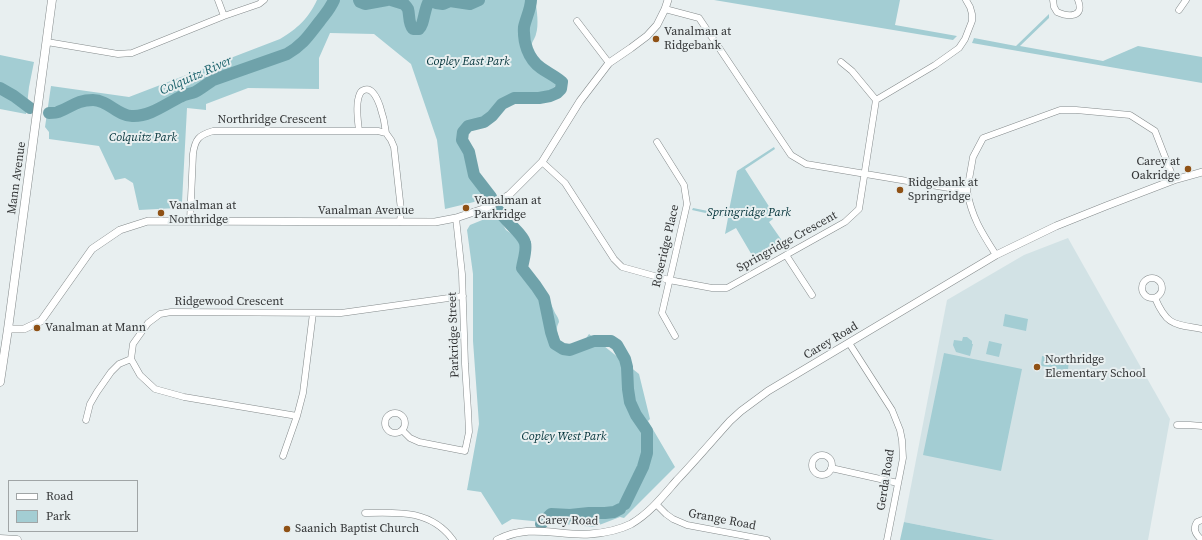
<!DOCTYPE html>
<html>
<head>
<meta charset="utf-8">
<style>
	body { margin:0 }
	#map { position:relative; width:1202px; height:540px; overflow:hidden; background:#e8eff0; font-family:"Source Serif 4",serif }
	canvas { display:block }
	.legend { position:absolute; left:8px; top:480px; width:130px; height:52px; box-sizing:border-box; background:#e8eff0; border:1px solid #a0a5a6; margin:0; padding:5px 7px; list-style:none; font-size:12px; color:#333536 }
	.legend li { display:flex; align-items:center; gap:8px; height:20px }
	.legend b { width:20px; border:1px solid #a0a5a6 }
</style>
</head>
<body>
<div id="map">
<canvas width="1202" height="540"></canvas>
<ul class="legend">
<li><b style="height:5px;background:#fff"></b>Road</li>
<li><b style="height:11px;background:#a3cdd3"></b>Park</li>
</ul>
</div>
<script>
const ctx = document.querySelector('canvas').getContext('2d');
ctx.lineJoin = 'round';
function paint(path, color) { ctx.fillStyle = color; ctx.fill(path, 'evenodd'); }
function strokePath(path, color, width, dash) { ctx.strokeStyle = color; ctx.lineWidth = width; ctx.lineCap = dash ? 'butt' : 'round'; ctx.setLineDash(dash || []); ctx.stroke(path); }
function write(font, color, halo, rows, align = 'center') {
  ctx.font = font + ' "Source Serif 4",serif'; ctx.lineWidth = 4; ctx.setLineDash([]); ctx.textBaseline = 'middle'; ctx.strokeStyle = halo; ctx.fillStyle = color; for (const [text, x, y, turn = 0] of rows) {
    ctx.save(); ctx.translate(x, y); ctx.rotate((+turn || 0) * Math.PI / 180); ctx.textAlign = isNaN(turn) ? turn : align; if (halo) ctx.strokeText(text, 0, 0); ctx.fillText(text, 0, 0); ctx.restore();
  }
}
const built = new Path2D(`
	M1068,238L1170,419L1148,540H995L904,522L947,300L1024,255Z`);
const green = new Path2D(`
	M317,0H535C537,9 539,26 536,34C535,39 530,44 531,49C533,56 551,72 557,77V85L554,87V92C543,98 532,93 521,95C516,96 511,99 505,99L492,109L490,114L486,117L470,124L467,129L466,134L471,150V162L473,168L493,193L474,202L445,209L437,140L411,64L374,34L330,33L319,58V89L248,88L206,104V110L187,108L182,202L180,207L177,208L139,210L133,183L125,178L115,180L99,146L49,139V132L45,127L51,86L129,97L280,39C298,28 308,19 317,0Z
	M714,0H900L895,25L957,36L953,40Z
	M1049,14V18L1020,46L1103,61L1138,46L1202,57V83L972,43L974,38L1016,46Z
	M0,55L34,62L29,87L26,114L0,109Z
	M774,147L775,149L745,169L770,208L768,210L773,219L769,222L785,245L756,262L736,228L725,234L728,218L692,210L693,208L728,215L737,171Z
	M497,214L506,230L522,241C526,251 516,261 520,268C523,273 530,275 534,279C543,286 551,303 555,313C557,316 559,319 559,322C558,324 557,326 557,328C557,333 559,341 563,345C567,349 578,345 583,343L589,334L639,374L650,419L648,421L675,467L624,518L620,517L594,527L512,519L502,525L481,492L467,490L479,424L473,341V274L467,230L470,225Z
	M1005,314L1028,319L1026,331L1003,326Z
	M963,337H967L972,341V344H973L970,356L956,352L953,345L954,340L962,341Z
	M989,341L1002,344L999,357L986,354Z
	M944,353L1022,369L1001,471L923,455Z
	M1042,356L1069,358L1068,370C1063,372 1056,374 1051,370V367L1041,366Z
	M904,522L995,540H900Z`);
const river = new Path2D(`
	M359,0L360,2L365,4L387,0
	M391,0L404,4C406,6 407,7 408,9C410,16 408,23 413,29H419C424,25 424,9 429,1H431L436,3L443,4L450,1L470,4L479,0
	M0,88L14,96L30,108
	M49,113C52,113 56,113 58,112C72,107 76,100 93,100C108,100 118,116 132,116C149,117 166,104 180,97C185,94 190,94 195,92C201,89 207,84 213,80L287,54C303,45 309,35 320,21C326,13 330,9 334,0
	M491,197L474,175L469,152L462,140L463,132L468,126L484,122L492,116L502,104L514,98H539L550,96L557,93L561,89L562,82C555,76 548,73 541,68C528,59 523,42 524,27C526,18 531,8 531,0
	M499,211C505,221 523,234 525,243C527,250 523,261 522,268L536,286L544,298L551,332L555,344L563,349L570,350L594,341H611L617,345L625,359L627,367L628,389L630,402L636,415L647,431V453L643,467L625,504
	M541,524L551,514L570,515L589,513H605L614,512L620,509`);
const minor = new Path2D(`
	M218,0L224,16
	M1053,0L1054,7L1057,12C1068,17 1085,18 1078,0
	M665,9L699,18L791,155L806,164L967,191C972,218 982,233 996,255
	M1179,10L1186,0
	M577,21L609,63
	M47,42L118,54L132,53L224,16L259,4L264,0
	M841,62L852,71L876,100
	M876,100L935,65L959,48L965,39L972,21V14L970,7L966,0
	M359,131C358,121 356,109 358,100C359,95 360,91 364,90C378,84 385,124 386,133
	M657,142L684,185L687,204L662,313L675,336
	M542,162L565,183L614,259L622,267L669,280L712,288H727L845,222L859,209L876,100
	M967,191L973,157L983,138L1060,110H1076L1130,115L1155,131L1174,180
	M190,221L193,154C195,139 199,135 213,131H378L386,133L391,140L394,147L401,210L400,222
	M786,255L812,295
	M1142 288a10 10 0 1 1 20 0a10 10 0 1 1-20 0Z
	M1155,298C1167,326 1174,324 1202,329
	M849,343L892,410L900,430L902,440L903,458L887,540
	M385 423a10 10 0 1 1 20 0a10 10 0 1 1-20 0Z
	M297,416L184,397L155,389L140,375L131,359L133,344L148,323L160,314L171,312L341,313L463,296
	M86,420L90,404L97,392L111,372L119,364L131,359
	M1177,425H1190L1202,426
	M402,430L410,438L419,442L465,451L469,432L468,411L465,364L462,274L456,218
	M812 465a10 10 0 1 1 20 0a10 10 0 1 1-20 0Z
	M283,456L297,416L303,393L313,313
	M831,468L898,483
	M656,504L666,514L673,519L687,525L767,540
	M365,513C399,512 431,510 453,540
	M1202,540C1196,535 1192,529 1197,522L1202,520`);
const tertiary = new Path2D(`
	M8,329H24L41,321L92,249L120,230L148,221L435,222L456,218L486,208L509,195L542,162L580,101L609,63L631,48L647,36L657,25L665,9L668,0
	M497,540C531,523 556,536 590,534C604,533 619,530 631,524C650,513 663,496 677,480C695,461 712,441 730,421L741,411L768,391L996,255L1056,226L1106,206L1174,180L1202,172`);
const secondary = new Path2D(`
	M0,382L8,329L52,0
	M0,539L17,540`);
const markers = [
	[656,39,4,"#8f5115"],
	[1188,169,4,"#8f5115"],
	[900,190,4,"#8f5115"],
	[466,208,4,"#8f5115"],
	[161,213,4,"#8f5115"],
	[37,328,4,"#8f5115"],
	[1037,367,4,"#8f5115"],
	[287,529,4,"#8f5115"]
];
const poiNames = [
	["Vanalman at",664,32],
	["Ridgebank",664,46],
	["Carey at",1180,162,"right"],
	["Oakridge",1180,176,"right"],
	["Ridgebank at",908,183],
	["Springridge",908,197],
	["Vanalman at",474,201],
	["Parkridge",474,215],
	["Vanalman at",169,206],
	["Northridge",169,220],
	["Vanalman at Mann",45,328],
	["Northridge",1045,360],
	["Elementary School",1045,374],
	["Saanich Baptist Church",295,529]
];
const parkNames = [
	["Copley East Park",468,62],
	["Colquitz Park",143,138],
	["Springridge Park",749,213],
	["Copley West Park",564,437]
];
const streetNames = [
	["Northridge Crescent",272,120],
	["Mann Avenue",17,178,-82],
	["Vanalman Avenue",366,211],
	["Springridge Crescent",787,242,-29],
	["Roseridge Place",666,246,-77],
	["Ridgewood Crescent",229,302],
	["Parkridge Street",454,335,-92],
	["Carey Road",831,341,-31],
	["Gerda Road",886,480,-81],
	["Grange Road",722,520,11],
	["Carey Road",568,521,1]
];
const waterNames = [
	["Colquitz River",196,76,-24]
];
paint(built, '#d2e2e5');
paint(green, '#a3cdd3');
strokePath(river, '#6fa2aa', 12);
strokePath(minor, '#848a8b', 7);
strokePath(tertiary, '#848a8b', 8);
strokePath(secondary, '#848a8b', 9);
strokePath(minor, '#fff', 6);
strokePath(tertiary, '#fff', 7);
strokePath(secondary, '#fff', 8);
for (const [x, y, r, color] of markers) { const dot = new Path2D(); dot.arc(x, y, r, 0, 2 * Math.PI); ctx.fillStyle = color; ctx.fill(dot); strokePath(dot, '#e8eff0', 1.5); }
write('12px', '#333536', '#e8eff0', poiNames, 'left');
write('italic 12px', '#003138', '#e8eff0', parkNames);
write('12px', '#333536', '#e8eff0', streetNames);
write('italic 13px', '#1a616b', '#e8eff0', waterNames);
</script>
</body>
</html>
